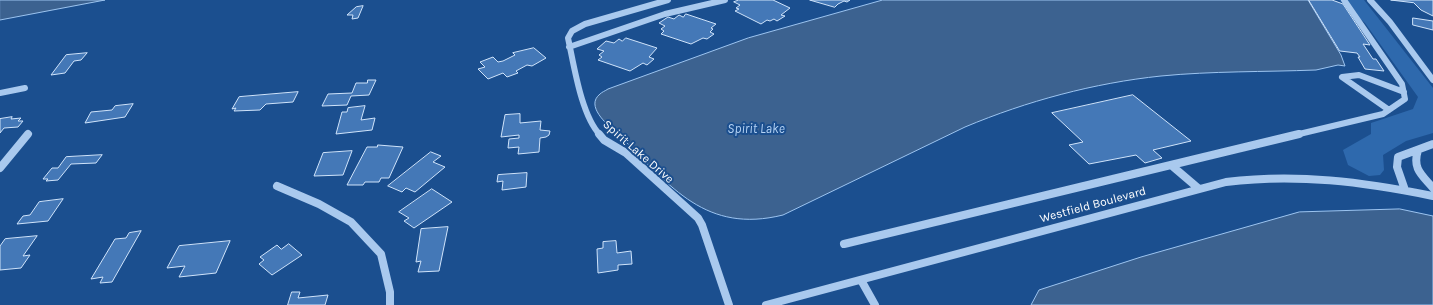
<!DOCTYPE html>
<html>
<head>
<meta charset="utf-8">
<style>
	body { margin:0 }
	canvas { display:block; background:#1b4f8f }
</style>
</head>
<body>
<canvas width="1433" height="305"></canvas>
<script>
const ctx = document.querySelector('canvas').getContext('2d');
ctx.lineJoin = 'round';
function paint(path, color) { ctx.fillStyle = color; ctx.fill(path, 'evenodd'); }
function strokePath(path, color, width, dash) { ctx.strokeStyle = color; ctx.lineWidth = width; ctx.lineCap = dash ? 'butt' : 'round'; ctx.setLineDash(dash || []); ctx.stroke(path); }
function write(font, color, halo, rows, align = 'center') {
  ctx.font = font + ' Karla,sans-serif'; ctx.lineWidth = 4; ctx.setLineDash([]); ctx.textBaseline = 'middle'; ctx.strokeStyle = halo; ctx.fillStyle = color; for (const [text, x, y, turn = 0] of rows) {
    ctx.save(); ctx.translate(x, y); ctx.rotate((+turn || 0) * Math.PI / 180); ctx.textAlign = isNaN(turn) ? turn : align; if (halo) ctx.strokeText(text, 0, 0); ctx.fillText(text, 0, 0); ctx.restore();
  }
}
const green = new Path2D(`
	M1339,0H1364L1433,88V133L1406,141L1383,155L1384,170L1380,175L1369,176L1348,165L1343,150L1371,134V123L1413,109L1418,97L1365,23Z`);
const water = new Path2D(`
	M0,0H105L0,20Z
	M883,0H1308L1341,55L1345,66L1338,65L1316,70C1264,72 1212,71 1161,76C1094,83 1027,101 965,127L783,215C706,234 671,187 622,138L624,137L618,131L615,132C607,124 585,106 600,94C602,92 605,91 608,89L748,38Z
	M1400,209L1433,216V305H1031L1039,290L1141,257L1299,212Z`);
const building = new Path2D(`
	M739,0H773L790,8L781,15L785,16L777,21L774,19L770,21L767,20L761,24L735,11L739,9L736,8L740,5L734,2Z
	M810,0H850L847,2L844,1L838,4L835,7Z
	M1309,0H1332L1343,4L1370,45L1363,44L1373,59H1376L1384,71L1365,69L1358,57H1360L1357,53L1340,51Z
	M1391,0H1433V16L1421,10L1414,3Z
	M363,6L358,18L352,19L353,15H347L356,7Z
	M686,14L716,24L711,28L713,29L710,32L714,34L707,39L703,38L691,44L661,34L664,31L661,29L665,26L659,23L668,17L674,19L679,15L683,17Z
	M1413,18L1433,21V30L1413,25Z
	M626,38L657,48L649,57L654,59L647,65L643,63L630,71L598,60L602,57L599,55L604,51L597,49L606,41L614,43L619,39L622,41Z
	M534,48L546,58L532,66L527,65L516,71L518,73L507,77L503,73L488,79L478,69L485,67L480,62L493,57L498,62L503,61L515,55L513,53Z
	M87,53L81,60L74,61L65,73L51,75L66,55Z
	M368,80H376L369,95L351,96L347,105L322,106L328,94L352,93L356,83H367Z
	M298,92L293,102L266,104L260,110L234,111L236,108L232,109L239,97Z
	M1133,95L1191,141L1153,150L1162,158L1145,163L1136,155L1089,164L1069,145L1083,142L1052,113Z
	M133,104L125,117L85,123L91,112L112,110L115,106Z
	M365,106L361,120L375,118L372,130L336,134L342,112H347L348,108Z
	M520,114V123L541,121L540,130L550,131L549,135L546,137L540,138L539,152L518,154L519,147L508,148L509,139L519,138V135L501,137L505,115Z
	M12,117L11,119L21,118L18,121H23L18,127L4,128L0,133V119Z
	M378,145L403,147L389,178H381L379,182H365L363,185H347L367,147H377Z
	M352,151L343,175L314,176L323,153Z
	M431,152L441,156L433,162L445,167L415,192L406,188L402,192L388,186Z
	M102,155L96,163L71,164L58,180L46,181L48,179H43L52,168H58L66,157Z
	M527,173L526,187L502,190L503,181L497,182L498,175Z
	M432,189L452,202L414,228L404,221L409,218L399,212Z
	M63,199L48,221L17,224L23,216L30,215L39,202Z
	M448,227L439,271L418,272L421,261L416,262L421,229Z
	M141,231L112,282L100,283L103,277L91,279L115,239L126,238L129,233Z
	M37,236L23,256L30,255L21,268L0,270V246L5,239Z
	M230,241L216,273L179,277L185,266L167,268L179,246Z
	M616,241L617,253L631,251L632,264L618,265V270L598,273L597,249L603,248V242Z
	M289,244L302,255L272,275L259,264L264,260L260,257L277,245L281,249Z
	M292,292H300L298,298L328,295L325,305H288Z`);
const minorFar1 = new Path2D(`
	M1370,0L1390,22L1433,80
	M569,47L665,14L725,0
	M0,93L25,88
	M1389,110L1342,77L1359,75L1404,92
	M27,135L28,134
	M600,135C581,115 574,65 568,38L572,31L585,24L668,0
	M1295,135L1383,114L1405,99L1402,84L1344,0`);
const minor = new Path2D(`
	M599,134L604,140L626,153L698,218L702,225L729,305
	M1418,150C1412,169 1422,175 1433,188
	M1171,165L1198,188
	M0,168L28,134
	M277,186L319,204L351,222L381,254L390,292V305
	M1405,190L1397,167L1398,157L1433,144
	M844,244L1299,134
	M861,280L875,305
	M766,305L1226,182C1296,173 1364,182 1433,196`);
const streetNames = [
	["Spirit Lake Drive",638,152,41],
	["Westfield Boulevard",1093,205,-15]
];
const waterNames = [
	["Spirit Lake",756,129]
];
paint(green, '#2e69ad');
paint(water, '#3c6290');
strokePath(water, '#9cc4f0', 1);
paint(building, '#4478b7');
strokePath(building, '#cfe3fa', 1);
strokePath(minorFar1, '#a9c9ee', 6);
strokePath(minor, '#a9c9ee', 8);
write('12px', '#fff', '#1b4f8f', streetNames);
write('italic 13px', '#b5d3f5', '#1b4f8f', waterNames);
</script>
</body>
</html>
